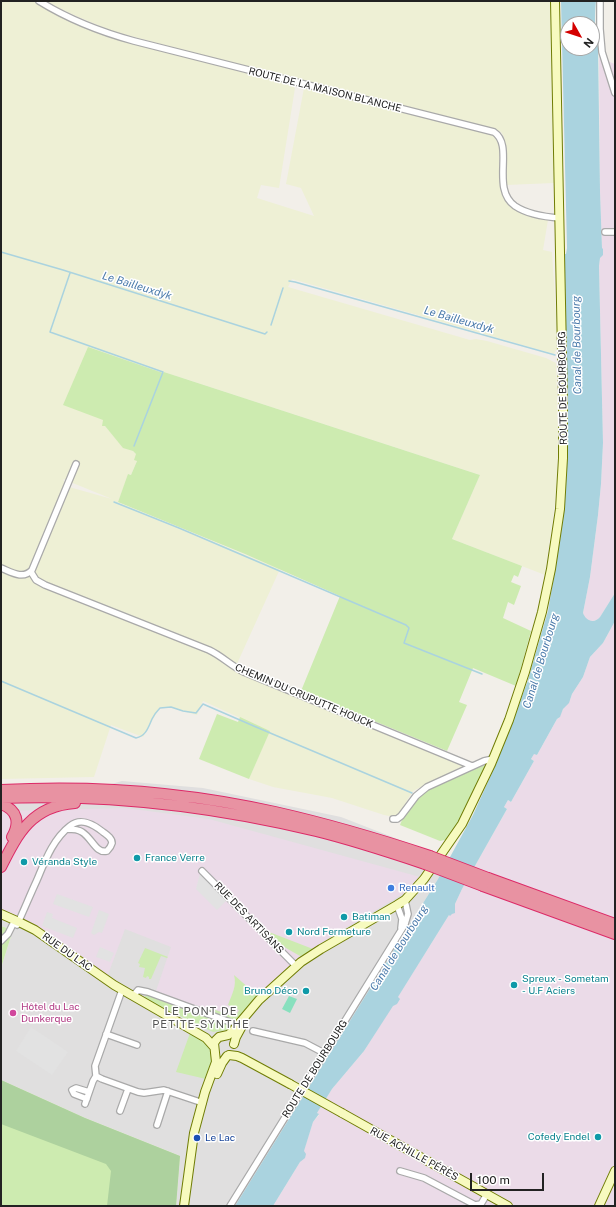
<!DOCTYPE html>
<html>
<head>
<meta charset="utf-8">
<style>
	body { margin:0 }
	#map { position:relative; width:616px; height:1207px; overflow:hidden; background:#f2efe9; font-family:"Public Sans",sans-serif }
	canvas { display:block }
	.frame { position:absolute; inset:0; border:2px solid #222; pointer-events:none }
	.north { position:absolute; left:560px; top:16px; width:40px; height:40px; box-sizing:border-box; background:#fff; border:1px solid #a7a7a7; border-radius:50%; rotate:129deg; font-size:11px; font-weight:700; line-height:16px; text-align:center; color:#222 }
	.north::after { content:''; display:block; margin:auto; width:14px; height:18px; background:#d40000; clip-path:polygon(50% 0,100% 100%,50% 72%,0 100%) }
	.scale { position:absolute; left:470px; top:1173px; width:74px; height:18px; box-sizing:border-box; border:2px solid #222; border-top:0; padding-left:5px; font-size:12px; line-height:14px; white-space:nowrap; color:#222; -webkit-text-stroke:3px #fff; paint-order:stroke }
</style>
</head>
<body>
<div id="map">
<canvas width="616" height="1207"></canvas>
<div class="frame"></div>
<div class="north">N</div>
<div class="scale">100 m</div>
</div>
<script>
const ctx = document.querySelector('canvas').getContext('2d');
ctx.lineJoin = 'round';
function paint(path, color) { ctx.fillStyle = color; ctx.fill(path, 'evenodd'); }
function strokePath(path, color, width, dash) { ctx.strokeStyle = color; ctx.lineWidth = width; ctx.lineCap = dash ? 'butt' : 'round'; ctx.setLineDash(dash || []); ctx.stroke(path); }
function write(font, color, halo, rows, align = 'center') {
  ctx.font = font + ' "Public Sans",sans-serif'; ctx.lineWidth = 3; ctx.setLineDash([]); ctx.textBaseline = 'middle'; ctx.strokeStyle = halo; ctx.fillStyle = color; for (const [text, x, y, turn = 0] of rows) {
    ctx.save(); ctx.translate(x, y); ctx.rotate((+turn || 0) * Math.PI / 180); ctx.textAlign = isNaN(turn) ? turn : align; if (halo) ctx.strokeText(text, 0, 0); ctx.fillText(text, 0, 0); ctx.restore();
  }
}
const residential = new Path2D(`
	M122,781L203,788L341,817L449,859L438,879L235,1206H176L180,1156L85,1118L1,1080V968L13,930L1,926V805L52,801Z`);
const industrial = new Path2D(`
	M599,58L615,64V593L600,617L597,620L592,621L587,620L584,617L583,613L590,577L598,515L601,484L603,443L599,266L600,258L602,249L600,191Z
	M615,621V1206H273L300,1162L313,1122L319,1115L317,1113L332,1089L364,1051L449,915L455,912V904L462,889L507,809L504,807L508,800L511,802L534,761L531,759L534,753L537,755L557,719L559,718L563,709L570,700L572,694L583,677L590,657L603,643Z
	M125,808L209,819L420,877L406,892L324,941L288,968L236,1022L156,991L171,947L125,929L107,977L1,912V811Z`);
const farmland = new Path2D(`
	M1,1H33L47,9L84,26L119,40L292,85L295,88L279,188L261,185L257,198L314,216L301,188L286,184L304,88L493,135L496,138L500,144L499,176L507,202L518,211L548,220L543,250L552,252L558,346L554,354L292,279L288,287L470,340L476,339L487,341L546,358L556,363L558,430L557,487L545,575L452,539L480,475L164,372L103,420L105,426L123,447L133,451L136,454L137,461L131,475L129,474L118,502L280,569L236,666L218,653L40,580L38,577L35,573V567L69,487L112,499L63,479L65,483V487L31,568L26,572L20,573L1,567Z
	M44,1H552L554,183L506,185L504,137L501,132L494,129L250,68L112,31L76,16Z
	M1,571L21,578L30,576L33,579L211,653L250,676L463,766L413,791L400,812L394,817L384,815L332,798L273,787L249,779L269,731L203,701L197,715L171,708L160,707L143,737L111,725L94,777L1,779Z`);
const grass = new Path2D(`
	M88,347L163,373L164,372L480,475L452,539L522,566L518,577L514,575L511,582L521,586L514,605L508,602L503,618L531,631L516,686L473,668L459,702L467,705L447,751L301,691L340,596L245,554L118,502L128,474L131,475L137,461L134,460L136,454L133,451L123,448L105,426H102L103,420L63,405Z
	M217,714L238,722L240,717L270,731L249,779L199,759Z
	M482,763L485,764L483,773L460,822L449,839L440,841L400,825L404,815L422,791Z
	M1,926L13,930L1,968Z
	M269,932L313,949L307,954L300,956L286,948L268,933Z
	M145,948L168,957L167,958L161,956L151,979H149V977L147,976L146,978L143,977L145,968L139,967L140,964L138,963Z
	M234,975L258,996L236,1022L209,1011L210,1008L235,1017L239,1010L228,1005C232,994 237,986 234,975Z
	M148,994L233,1025L227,1030L213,1032L147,1000L144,998L146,995Z
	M190,1033L204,1040L208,1045L212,1057L213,1064L206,1079L176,1072Z
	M1,1080L85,1118L180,1156L176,1206H1Z`);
const forest = new Path2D(`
	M1,1080L85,1118L180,1156L176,1206H107L111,1171L106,1164L1,1124Z`);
const pitch = new Path2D(`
	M289,996L297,999L290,1013L282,1009Z`);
const parking = new Path2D(`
	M200,873L227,900L217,910L196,889Z
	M57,894L93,907L89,917L53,904Z
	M99,910L109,914L102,933L99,932L94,935L91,933Z
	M47,912L53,914L52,918L77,928L73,938L42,926Z
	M100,947L114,953L110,962L96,957Z
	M31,1027L68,1052L52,1075L16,1051Z`);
const water = new Path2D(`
	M561,1H596C595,9 594,37 598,43L600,191L602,248L603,249V255L600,258L599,266L603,443L601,484L598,515L590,577L583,613C586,621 594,624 600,617L615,593V621L603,643L590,657L583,677L572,694L569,703L563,709L560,717L557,719L537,755L534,754L531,759L534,761L511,802L508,800L504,807L507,809L462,889L455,904V913L452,914L450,916L449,915L398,997L400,999L397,1004L393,1006L364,1051L332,1089L317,1113L319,1114L313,1122L304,1151L306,1154L305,1158L300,1162L273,1206H235L438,879L473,815L496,764L527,683L548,611L561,534L568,452L565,272V254H566L567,248ZM568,24H592V48H568Z`);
const stream = new Path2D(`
	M1,252L63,270L265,334L267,332
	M70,273L50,332L163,372L134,446
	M289,281L295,282L555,355
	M271,325L283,288
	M114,502L179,528L406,625L409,628L404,643L482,674
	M1,681L136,738C146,736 148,728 152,719C154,715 157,711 160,708L171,707L183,711L196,713L203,704L256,727L412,793`);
const street = new Path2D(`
	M39,1C68,19 101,32 134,41L494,132C515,146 490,188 515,206C527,214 545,217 560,218
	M600,1V29L602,52L615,93
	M605,232H615
	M1,568C11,572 23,580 32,570L76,464
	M31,572L36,580L45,585L209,650C222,656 231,666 244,672L472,766
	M393,819H397L401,816L416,796L427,787L484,761L493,759
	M202,871L296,966
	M397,905L402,919L401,928
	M17,925C24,910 30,895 37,880C45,861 53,839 70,826C81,817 93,824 103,832C107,835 112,838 112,843C111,847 109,849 107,851C96,854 92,838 82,832C78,829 72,829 67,829
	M1,941L8,934L15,920
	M122,990L95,1066L96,1076L102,1079L138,1092L144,1093L164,1090L203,1103
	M133,996L138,990L148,992L230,1022
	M253,1031L305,1043L324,1053
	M106,1034L137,1045
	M87,1099L74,1094L72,1090L76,1088L89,1092
	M85,1104L93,1081L96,1076
	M120,1111L128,1089
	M157,1125L168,1091
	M400,1171L424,1178L475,1205L481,1204L487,1194
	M230,1206L405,924L408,914L405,900`);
const secondary = new Path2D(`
	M1,914L19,922L35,930L114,985L206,1038L214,1047
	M234,1044L236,1037L242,1026
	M229,1055L237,1056L242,1058L290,1084
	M217,1074L222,1063L227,1056
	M342,1113L508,1206
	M184,1206L194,1133L205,1092L216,1062L214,1043L216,1040L219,1037L228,1035L232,1032L259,1000L301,962L321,949L397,905L405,900L424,879L462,824L491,764L509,720L525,672L542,612L551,569L560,509L563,458V403L555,1
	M599,1206L615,1171`);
const highway = new Path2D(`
	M1,790C92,785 186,792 275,812C328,824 379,839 430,856
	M1,798C107,794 213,806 316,831C353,840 389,852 425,864
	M1,804C18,810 20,823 12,837
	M1,867C18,833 32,806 75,803
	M488,878L615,924
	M483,886L615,934`);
const secondaryBridge = new Path2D(`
	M290,1084L342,1113`);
const highwayBridge = new Path2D(`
	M430,856L488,878
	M425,864L483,886`);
const markers = [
	[137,858,4,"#0f9aa8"],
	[24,862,4,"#0f9aa8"],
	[391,888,4,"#3f7fe0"],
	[344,917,4,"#0f9aa8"],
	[289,932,4,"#0f9aa8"],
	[514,985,4,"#0f9aa8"],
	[306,991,4,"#0f9aa8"],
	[13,1013,4,"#d1479c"],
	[598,1137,4,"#0f9aa8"],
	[197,1138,4,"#1a4fb4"]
];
const streetNames = [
	["ROUTE DE LA MAISON BLANCHE",325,90,14],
	["ROUTE DE BOURBOURG",563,388,-91],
	["CHEMIN DU CRUPUTTE HOUCK",304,696,23],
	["RUE DES ARTISANS",249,918,46],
	["RUE DU LAC",67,952,35],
	["ROUTE DE BOURBOURG",315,1069,-58],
	["RUE ACHILLE PÉRÈS",414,1154,29]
];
const cultureNames = [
	["France Verre",145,858],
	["Véranda Style",32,862],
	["Batiman",352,917],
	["Nord Fermeture",297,932],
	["Spreux - Sometam",522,979],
	["- U.F Aciers",522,991],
	["Bruno Déco",298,991,"right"],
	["Cofedy Endel",590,1137,"right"]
];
const shopNames = [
	["Renault",399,888]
];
const hotelNames = [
	["Hôtel du Lac",21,1007],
	["Dunkerque",21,1019]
];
const transitNames = [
	["Le Lac",205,1138]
];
const waterNames = [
	["Le Bailleuxdyk",137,286,17],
	["Le Bailleuxdyk",459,320,16],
	["Canal de Bourbourg",577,345,-91],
	["Canal de Bourbourg",541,661,-73],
	["Canal de Bourbourg",399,948,-58]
];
const neighbourhoodNames = [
	["LE PONT DE",201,1012],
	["PETITE-SYNTHE",201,1025]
];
paint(residential, '#e0dfdf');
paint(industrial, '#ebdbe8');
paint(farmland, '#eef0d5');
paint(grass, '#cdebb0');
paint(forest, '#add19e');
paint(pitch, '#88e0be');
paint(parking, '#e2e2e2');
paint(water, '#aad3df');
strokePath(stream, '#aad3df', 1.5);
strokePath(street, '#a9a9a9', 8);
strokePath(secondary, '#707d05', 10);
strokePath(highway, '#dc2a67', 12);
strokePath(street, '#fff', 5.5);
strokePath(secondary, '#f7fabf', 8);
strokePath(highway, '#e892a2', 10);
strokePath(secondaryBridge, '#707d05', 10, []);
strokePath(highwayBridge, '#dc2a67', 12, []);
strokePath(secondaryBridge, '#f7fabf', 8);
strokePath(highwayBridge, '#e892a2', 10);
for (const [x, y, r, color] of markers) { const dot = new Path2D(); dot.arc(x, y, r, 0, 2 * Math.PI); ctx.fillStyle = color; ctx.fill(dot); strokePath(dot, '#fff', 1.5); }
write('10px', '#222', '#fff', streetNames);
write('10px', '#0d838f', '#fff', cultureNames, 'left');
write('10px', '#366cbe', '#fff', shopNames, 'left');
write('10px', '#b23c85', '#fff', hotelNames, 'left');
write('10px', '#164399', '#fff', transitNames, 'left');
write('italic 11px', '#4a7aab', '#fff', waterNames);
ctx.letterSpacing = '1px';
write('11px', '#555', '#fff', neighbourhoodNames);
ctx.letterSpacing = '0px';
</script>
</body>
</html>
